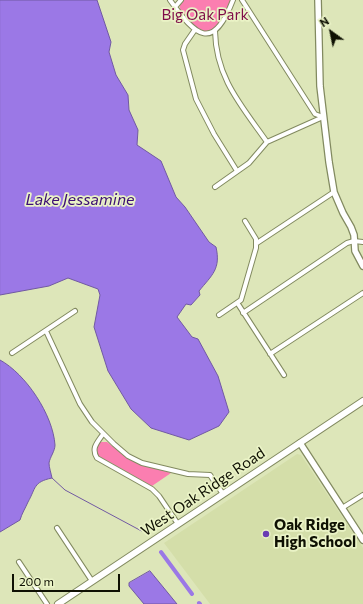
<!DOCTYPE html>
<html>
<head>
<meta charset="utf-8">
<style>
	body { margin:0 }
	#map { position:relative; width:363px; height:604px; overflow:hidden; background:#dde6b9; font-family:Commissioner,sans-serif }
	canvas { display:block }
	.north { position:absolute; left:311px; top:12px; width:40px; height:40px; -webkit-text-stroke:3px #eaf3c6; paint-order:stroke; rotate:327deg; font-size:11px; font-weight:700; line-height:16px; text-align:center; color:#0f1103 }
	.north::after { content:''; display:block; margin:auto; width:14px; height:18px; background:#0f1103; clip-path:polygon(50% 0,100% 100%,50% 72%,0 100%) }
	.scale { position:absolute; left:12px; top:574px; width:108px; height:18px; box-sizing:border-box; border:2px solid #0f1103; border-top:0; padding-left:5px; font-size:12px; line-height:14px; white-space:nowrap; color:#0f1103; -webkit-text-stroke:3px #eaf3c6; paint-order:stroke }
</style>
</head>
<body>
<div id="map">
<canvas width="363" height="604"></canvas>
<div class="north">N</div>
<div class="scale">200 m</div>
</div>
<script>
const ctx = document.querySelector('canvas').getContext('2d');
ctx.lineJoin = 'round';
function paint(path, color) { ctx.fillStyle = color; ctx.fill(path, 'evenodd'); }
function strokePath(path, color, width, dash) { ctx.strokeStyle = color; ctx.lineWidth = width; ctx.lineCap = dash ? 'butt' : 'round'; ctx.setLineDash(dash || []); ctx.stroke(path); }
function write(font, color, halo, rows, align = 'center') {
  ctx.font = font + ' Commissioner,sans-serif'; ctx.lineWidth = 3.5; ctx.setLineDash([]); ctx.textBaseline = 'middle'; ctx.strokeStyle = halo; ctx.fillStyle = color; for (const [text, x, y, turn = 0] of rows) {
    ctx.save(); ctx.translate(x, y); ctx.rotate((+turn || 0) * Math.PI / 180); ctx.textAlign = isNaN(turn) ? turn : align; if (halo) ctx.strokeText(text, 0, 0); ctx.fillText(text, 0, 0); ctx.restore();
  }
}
const built = new Path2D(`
	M297,454L301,455L363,548V604H210L164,543Z`);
const green = new Path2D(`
	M183,0H231C222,23 209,46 187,19C183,14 179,11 180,5Z
	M99,442H107C128,459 145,465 171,473L152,486L97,455V446Z`);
const water = new Path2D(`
	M0,0H97L111,42L109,52L116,75L128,95L129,110L138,130L137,145L161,161L176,197L185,207L209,242L216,247C221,269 212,275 199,291L200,295L191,305L186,304L177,317L192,337L198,339L218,376L229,412L219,426L189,440L151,428L131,409L108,371L94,327L100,295L98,289L68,278L49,286L0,295Z
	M0,360C26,374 53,415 55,445C55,451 50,457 49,463C49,467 51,473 52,478C33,482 36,488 28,502C25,509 22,513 20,520L0,532Z
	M150,571L177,604H144L129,586V583Z`);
const stream = new Path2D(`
	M52,478L65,490L149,535`);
const canal = new Path2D(`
	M161,552L192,594
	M199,603L200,604`);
const minor = new Path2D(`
	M170,0C196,37 213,52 233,0
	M242,0L315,114L323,117
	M175,7L181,0
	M194,31L185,44L183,50L196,99L214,134L237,171
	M215,31C216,78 241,105 267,142
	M215,187L249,163L267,142L323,117
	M257,243L334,192
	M238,304L284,375
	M243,313L347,243L354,241L363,242
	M219,315L241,300L256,248V239L245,221
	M46,331L80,404L92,422L114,444L128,456L142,463L188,474L210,475L223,494
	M12,353L75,311
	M270,354L363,293
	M103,434C97,443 91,448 97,458L152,489L159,496L178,524
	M342,508L363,495
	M57,528L92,581
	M19,562L47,604`);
const tertiary = new Path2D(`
	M318,0L320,86L329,162L334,192L343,213L351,227L354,235L355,251L363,266
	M300,443L363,540`);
const secondary = new Path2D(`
	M58,604L363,401`);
const markers = [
	[266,534,4,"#693bb3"]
];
const parkNames = [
	["Big Oak Park",205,15]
];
const streetNames = [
	["West Oak Ridge Road",203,492,-34]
];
const poiNames = [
	["Oak Ridge",274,525],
	["High School",274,542]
];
const waterNames = [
	["Lake Jessamine",80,200]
];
paint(built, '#d4dea9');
paint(green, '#fb7eb0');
paint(water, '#9b78e6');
strokePath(water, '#7159a2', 1);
strokePath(stream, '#7159a2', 1);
strokePath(canal, '#9b78e6', 4);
strokePath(minor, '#828a60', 6);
strokePath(tertiary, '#828a60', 8);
strokePath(secondary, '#828a60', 8);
strokePath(minor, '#fff', 4);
strokePath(tertiary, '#fff', 5.5);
strokePath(secondary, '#fff', 6);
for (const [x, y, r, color] of markers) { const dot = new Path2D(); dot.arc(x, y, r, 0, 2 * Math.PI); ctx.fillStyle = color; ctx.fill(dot); strokePath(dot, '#eaf3c6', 1.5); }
write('15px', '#7f0c48', '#eaf3c6', parkNames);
write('15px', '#0f1103', '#eaf3c6', streetNames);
write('bold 15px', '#0f1103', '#eaf3c6', poiNames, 'left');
write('italic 16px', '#3c0f73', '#eaf3c6', waterNames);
</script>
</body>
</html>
